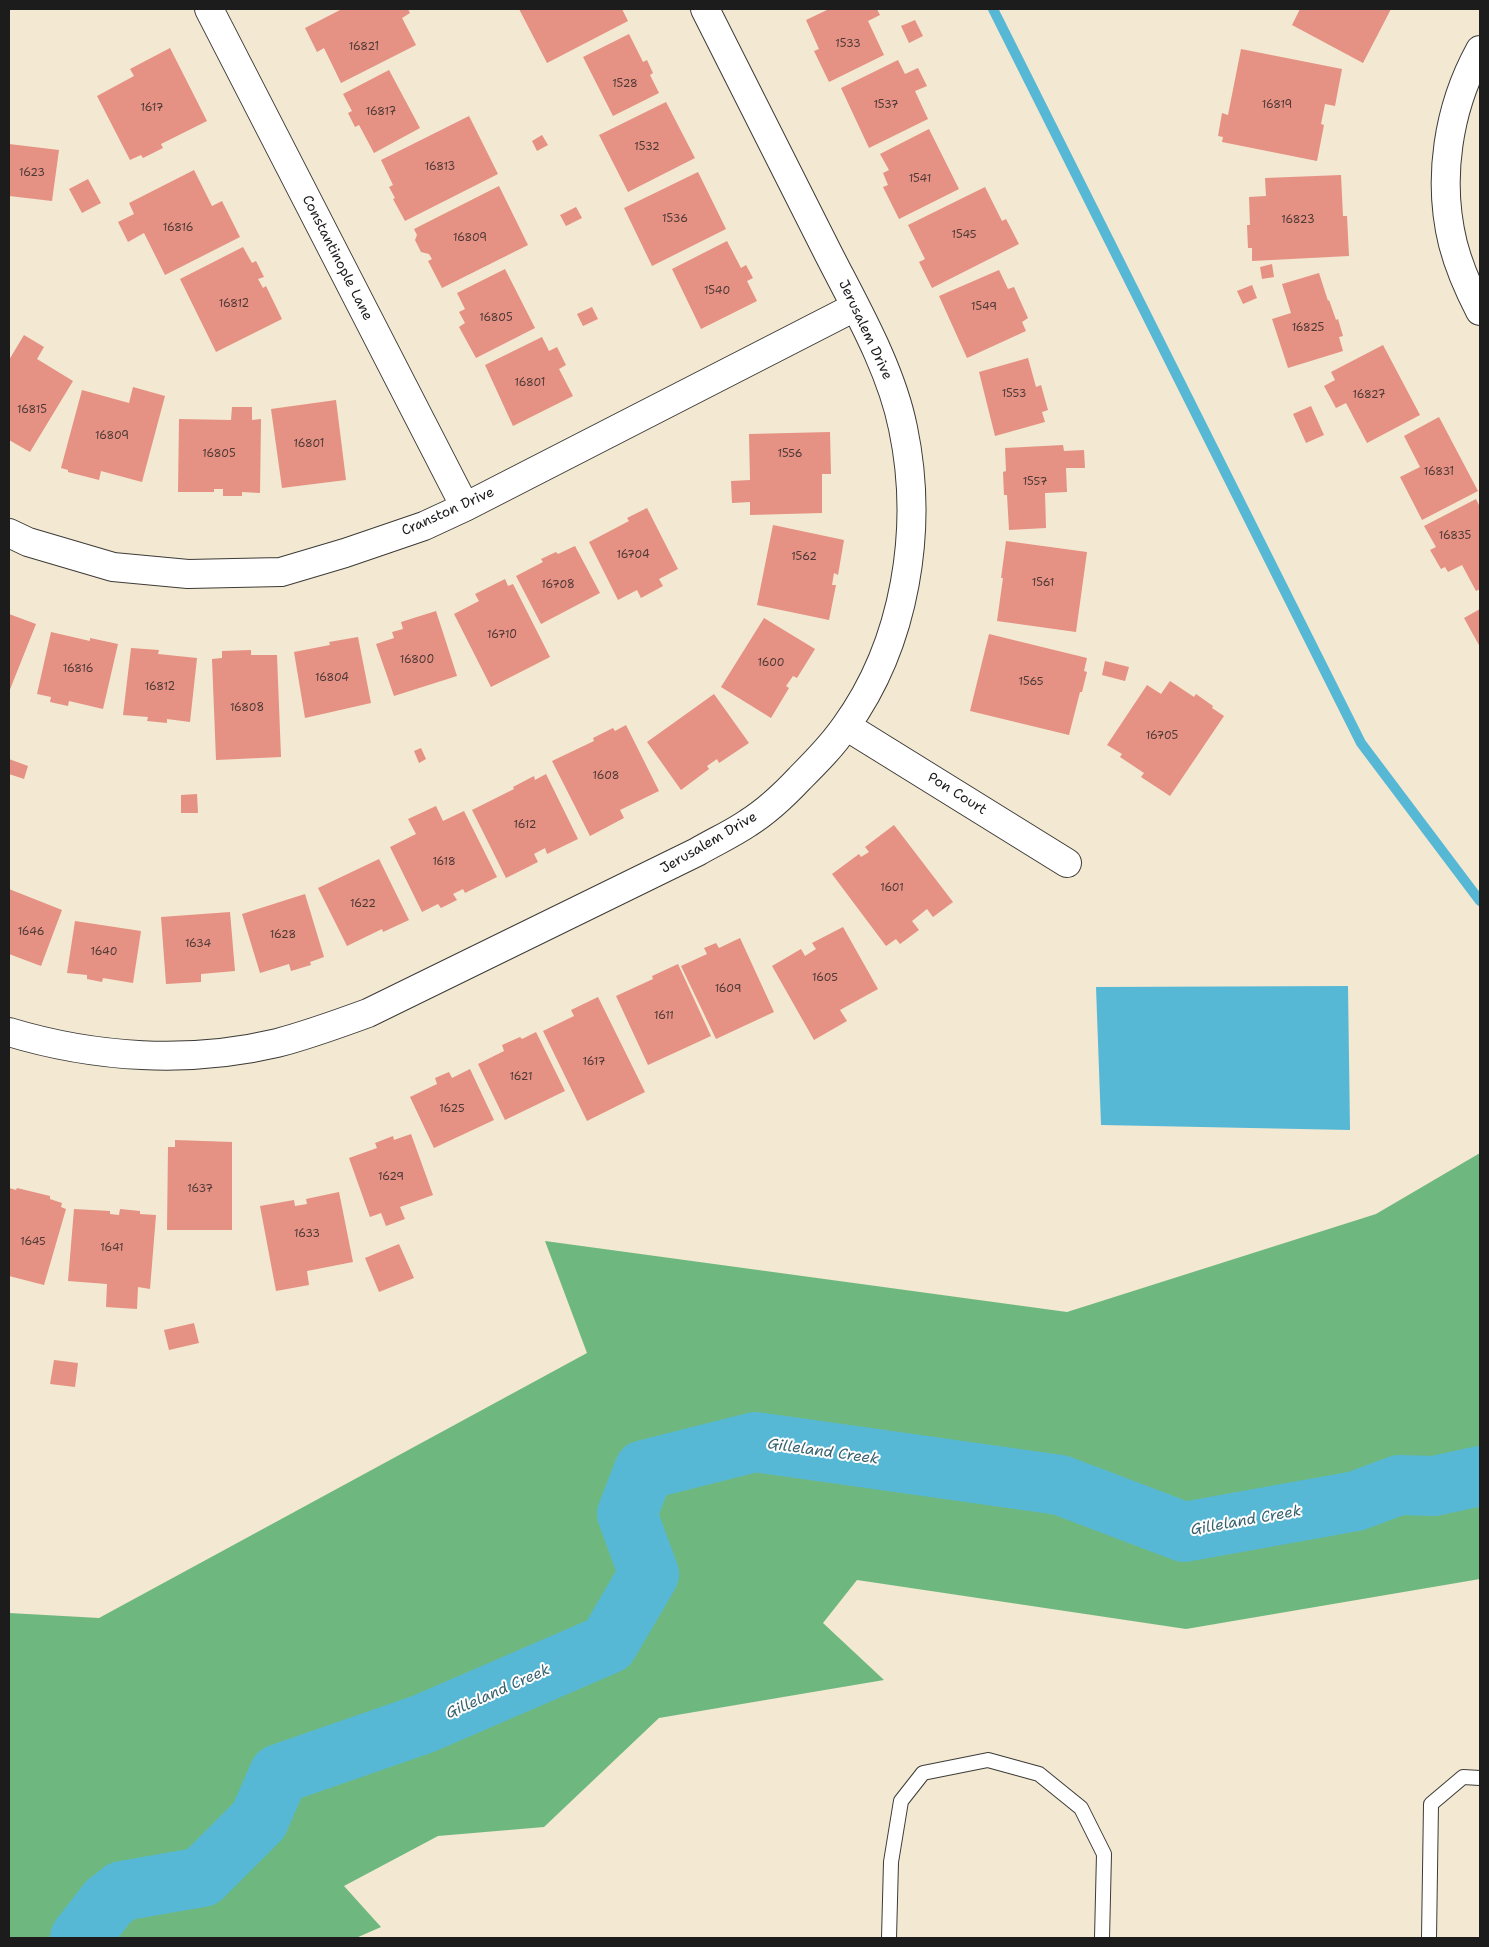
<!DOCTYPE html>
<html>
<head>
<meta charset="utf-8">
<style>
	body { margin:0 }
	#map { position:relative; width:1489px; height:1947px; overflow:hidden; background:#f3e8d1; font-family:"Shantell Sans",sans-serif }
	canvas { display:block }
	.frame { position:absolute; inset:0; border:10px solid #1c1c1c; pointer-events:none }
</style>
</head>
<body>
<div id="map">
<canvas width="1489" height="1947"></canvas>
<div class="frame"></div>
</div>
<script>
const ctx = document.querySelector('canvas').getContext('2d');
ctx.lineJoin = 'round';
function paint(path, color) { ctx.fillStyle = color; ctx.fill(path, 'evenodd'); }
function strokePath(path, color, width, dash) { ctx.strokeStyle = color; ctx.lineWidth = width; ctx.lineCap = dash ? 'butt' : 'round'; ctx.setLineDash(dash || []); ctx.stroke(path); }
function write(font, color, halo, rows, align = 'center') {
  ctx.font = font + ' "Shantell Sans",sans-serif'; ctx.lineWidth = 4; ctx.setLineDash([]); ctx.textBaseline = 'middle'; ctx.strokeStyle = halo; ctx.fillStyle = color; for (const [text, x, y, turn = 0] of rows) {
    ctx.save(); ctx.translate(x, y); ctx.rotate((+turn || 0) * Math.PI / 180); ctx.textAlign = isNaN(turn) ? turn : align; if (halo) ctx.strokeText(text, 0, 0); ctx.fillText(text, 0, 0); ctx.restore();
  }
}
const forest = new Path2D(`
	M1480,1153V1579L1186,1629L857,1580L823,1623L884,1680L659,1718L544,1827L438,1836L344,1886L381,1927L356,1938H9V1613L99,1618L587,1353L545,1241L1067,1312L1376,1214Z`);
const water = new Path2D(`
	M1348,986L1350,1130L1101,1125L1096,987Z`);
const stream = new Path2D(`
	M993,9L1361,743L1480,901`);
const river = new Path2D(`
	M80,1938L108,1902L122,1891L202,1877L259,1820L279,1774L423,1724L608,1644L649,1574L627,1514L644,1470L755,1442L1060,1485L1184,1532L1356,1501L1399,1485L1434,1486L1480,1476`);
const building = new Path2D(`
	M342,9H408L410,13L402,18L416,45L341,83L324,48L317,52L305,28Z
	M519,9H622L628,21L547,63Z
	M829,9H877L880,15L868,21L884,55L829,82L814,51L819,49L806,20Z
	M1300,9H1391L1363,63L1292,25Z
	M915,20L923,36L909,43L901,26Z
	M629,34L643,62L647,60L653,73L650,75L659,93L613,116L583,57Z
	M170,48L207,121L161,144L163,148L143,158L141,155L130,160L97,96L134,76L130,69Z
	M1241,49L1342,69L1335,106L1325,104L1321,124L1324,125L1317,161L1222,142L1223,137L1218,136L1222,113L1228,115Z
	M898,60L905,74L918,68L927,86L915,91L928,119L869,148L841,88Z
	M389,70L420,128L374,153L359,125L355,127L348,113L352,111L343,94Z
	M666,102L695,158L628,192L599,135Z
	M469,116L498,174L405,221L393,199L395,198L389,187L393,185L381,160Z
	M929,129L959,189L899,219L883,187L888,185L883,173L889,170L880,154Z
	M542,135L548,145L537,151L532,141Z
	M9,144L59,150L52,201L9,196Z
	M194,170L212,206L222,201L240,237L165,275L144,233L128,242L118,222L134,214L129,203Z
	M698,172L726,229L652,266L624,208Z
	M1341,175L1343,216H1347L1349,256L1252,261V248H1248L1247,225H1250L1249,197L1266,196L1265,178Z
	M88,179L101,203L82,213L69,189Z
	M499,186L528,245L442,288L428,261L432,259L429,254L421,252L415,240L417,235L414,229Z
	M985,187L1002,221L1006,219L1019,244L932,288L919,262L925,259L908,225Z
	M576,207L582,218L566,226L560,215Z
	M727,241L741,268L746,265L753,278L747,281L757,301L701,329L672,269Z
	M243,247L252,263L256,261L264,277L258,279L263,288L266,286L282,319L216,352L180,279Z
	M1272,264L1274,277L1262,279L1260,267Z
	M505,269L535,328L476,358L459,327L465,323L459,312L465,309L457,293Z
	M999,270L1008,289L1014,287L1028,318L1022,322L1026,331L967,358L939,296Z
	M1319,273L1328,301L1329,300L1336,320L1338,319L1343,336L1339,337L1343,351L1288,368L1272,319L1291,313L1282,284Z
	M1252,285L1257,298L1243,304L1237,291Z
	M592,307L598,319L583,326L577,314Z
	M24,335L44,347L37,359L73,381L30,452L9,440V360Z
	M542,337L549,351L557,347L566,365L559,369L573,396L513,426L485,365Z
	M1383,345L1420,415L1367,443L1346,403L1336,408L1324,386L1335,380L1331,372Z
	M1028,358L1036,387L1041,385L1048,410L1042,412L1045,422L995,436L979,372Z
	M133,387L165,396L142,482L101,471L99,480L68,472V470L61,468L82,390L129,403Z
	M336,400L346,480L282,488L271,409Z
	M1311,406L1324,435L1306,443L1293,414Z
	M232,407H252V420L261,419L260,493L242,492V496H223V489H214V492H178L179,419L231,420Z
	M1439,417L1478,491L1422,520L1400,477L1420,467L1404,436Z
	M830,432L831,474H822V513L750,515V502L732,503L731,481L750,480L749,434Z
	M1063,445L1064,451L1084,450L1085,468H1066L1067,492L1045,493L1046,528L1009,530L1007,495H1004L1003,472L1006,471L1005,448Z
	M1476,499L1480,507V589L1476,591L1462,565L1448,572L1445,567L1441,569L1430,550L1436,547L1424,526Z
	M647,508L678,569L659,579L663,586L641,598L637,590L618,600L589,542L629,521L627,518Z
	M773,525L844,540L838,575L834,573L832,585H836L829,620L757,605Z
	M1006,541L1087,552L1076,632L997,621L1003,578H1001Z
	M575,546L600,593L541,624L516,576L543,562L541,559L556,552L558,554Z
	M505,579L508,586L513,584L550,657L491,687L454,614L479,601L475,594Z
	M1480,609V647L1464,618Z
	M436,611L457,676L394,696L376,644L394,638L392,632L403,629L401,622Z
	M9,614L36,624L9,692Z
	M764,618L815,649L797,678L793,676L786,686L789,688L771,718L721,687Z
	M51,632L90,641V638L118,644L103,709L69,701L68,706L50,702L51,697L37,694Z
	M989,634L1087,658L1084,671L1087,672L1082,692H1080L1069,735L970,711Z
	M358,637L371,703L305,718L294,652L330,645L329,642Z
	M131,648L159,650L158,654L197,658L190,722L167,719V723L147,721L148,717L123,715Z
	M251,650V655H277L281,757L216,760L212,659L222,658V651Z
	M1105,661L1129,667L1125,681L1102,675Z
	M1170,681L1194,697L1196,694L1213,706L1212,708L1224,716L1170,796L1141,777L1144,773L1120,757L1122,754L1107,745L1147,685L1161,694Z
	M714,694L749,743L719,763L717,759L707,766L709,769L681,790L647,742Z
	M626,725L659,791L620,810L624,818L590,836L552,761L594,741L593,738L613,728L615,731Z
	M421,748L426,759L419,763L414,751Z
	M9,759L28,766L24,779L9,774Z
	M546,774L578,839L547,854L545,848L534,854L538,862L506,878L472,810L514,789L513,787L534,776L535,780Z
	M197,794L198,813H181V795Z
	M436,806L443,821L464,811L497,877L465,893L463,889L453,894L457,900L441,908L438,904L422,912L390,847L416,834L408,819Z
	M894,825L953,902L933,917L927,909L912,921L919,930L900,944L896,939L886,946L832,874L859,854L861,857L869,852L865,847Z
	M379,859L409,920L383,932L382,929L347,946L318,888Z
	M9,889L62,910L41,966L9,954Z
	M305,894L324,957L310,962L311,965L291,971L289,964L260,973L242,914Z
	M230,912L235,971L201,974V982L166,984L161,917Z
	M75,921L141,931L133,983L103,978L102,982L87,979V975L67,973Z
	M843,927L878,989L840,1010L847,1021L814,1040L772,966L801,949L805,956L816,949L812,943Z
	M740,938L774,1012L716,1039L681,966L707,954L704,948L716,943L719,948Z
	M678,964L711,1036L648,1065L616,996L653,979L652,976Z
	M598,997L645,1092L587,1121L543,1031L574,1016L571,1010Z
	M536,1032L565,1091L505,1120L478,1064L504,1051L502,1045L520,1037L522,1039Z
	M470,1069L494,1120L434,1148L410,1097L437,1084L435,1078L449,1072L452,1078Z
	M411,1134L433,1195L400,1207L405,1219L386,1226L381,1213L370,1217L349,1158L377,1148L375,1143L393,1136L394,1140Z
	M175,1140L232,1142V1230H167L168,1147H175Z
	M9,1188L16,1190L17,1188L50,1196V1199L62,1203L61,1207L66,1209L44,1285L9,1276Z
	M339,1192L353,1262L307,1271L309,1285L276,1291L260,1206L294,1200L295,1206L307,1204L306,1199Z
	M74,1209L110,1211V1214L119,1215L120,1209L140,1211V1214L156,1215L150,1289L138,1287L137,1309L106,1307L107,1284L68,1281Z
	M399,1244L414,1278L379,1292L365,1258Z
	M194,1323L199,1343L169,1350L164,1330Z
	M54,1360L78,1363L75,1387L50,1384Z`);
const lane = new Path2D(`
	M889,1938L891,1862L901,1801L923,1773L988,1760L1039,1774L1081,1808L1104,1854L1102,1938
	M1429,1938L1431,1804L1463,1777L1480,1778`);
const street = new Path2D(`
	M209,9L465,507
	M1480,50C1448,108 1437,179 1453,244C1459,267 1469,290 1480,311
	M9,533L28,542L113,567L188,574L281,572L345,553L424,526L465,507L855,307
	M846,726L1067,863
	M9,1032C95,1058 189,1064 277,1043C308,1035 338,1024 368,1013L697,852C714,842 732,834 748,823C767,811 785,794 800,778C816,762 832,746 845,727C906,643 924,528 903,428C891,368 856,308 828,253C787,172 746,90 705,9`);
const numberNames = [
	["1533",848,44],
	["16821",364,47],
	["1528",625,84],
	["1537",886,105],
	["16819",1277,105],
	["1617",152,108],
	["16817",381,112],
	["1532",647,147],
	["16813",440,167],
	["1623",32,173],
	["1541",920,179],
	["1536",675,219],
	["16823",1298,220],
	["16816",178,228],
	["1545",964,235],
	["16809",470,238],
	["1540",717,291],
	["16812",234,304],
	["1549",984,307],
	["16805",496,318],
	["16825",1308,328],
	["16801",530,383],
	["1553",1014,394],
	["16827",1369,395],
	["16815",32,410],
	["16809",112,436],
	["16801",309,444],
	["16805",219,454],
	["1556",790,454],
	["16831",1439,472],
	["1557",1035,482],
	["16835",1455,536],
	["16704",633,555],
	["1562",804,557],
	["1561",1043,583],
	["16708",558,585],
	["16710",502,635],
	["16800",417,660],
	["1600",771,663],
	["16816",78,669],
	["16804",332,678],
	["1565",1031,682],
	["16812",160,687],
	["16808",247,708],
	["16705",1162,736],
	["1608",606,776],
	["1612",525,825],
	["1618",444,862],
	["1601",892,888],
	["1622",363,904],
	["1646",31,932],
	["1628",283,935],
	["1634",198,944],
	["1640",104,952],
	["1605",825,978],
	["1609",728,989],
	["1611",664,1016],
	["1617",594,1062],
	["1621",521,1077],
	["1625",452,1109],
	["1629",391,1177],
	["1637",200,1189],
	["1633",307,1234],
	["1645",33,1242],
	["1641",112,1248]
];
const streetNames = [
	["Constantinople Lane",337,258,63],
	["Jerusalem Drive",865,330,65],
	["Cranston Drive",448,512,-24],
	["Pon Court",957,794,32],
	["Jerusalem Drive",709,843,-30]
];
const waterNames = [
	["Gilleland Creek",823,1452,8],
	["Gilleland Creek",1246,1521,-10],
	["Gilleland Creek",498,1692,-24]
];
paint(forest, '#6eb880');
paint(water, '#57b8d6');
strokePath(stream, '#57b8d6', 10);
strokePath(river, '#57b8d6', 60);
paint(building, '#e59183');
strokePath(lane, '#3c3b37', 16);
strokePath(street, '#3c3b37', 30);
strokePath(lane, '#fff', 14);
strokePath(street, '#fff', 28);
write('11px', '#4e3936', null, numberNames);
write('14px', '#1c1c1c', '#fff', streetNames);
write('italic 15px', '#376270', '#fff', waterNames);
</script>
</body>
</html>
